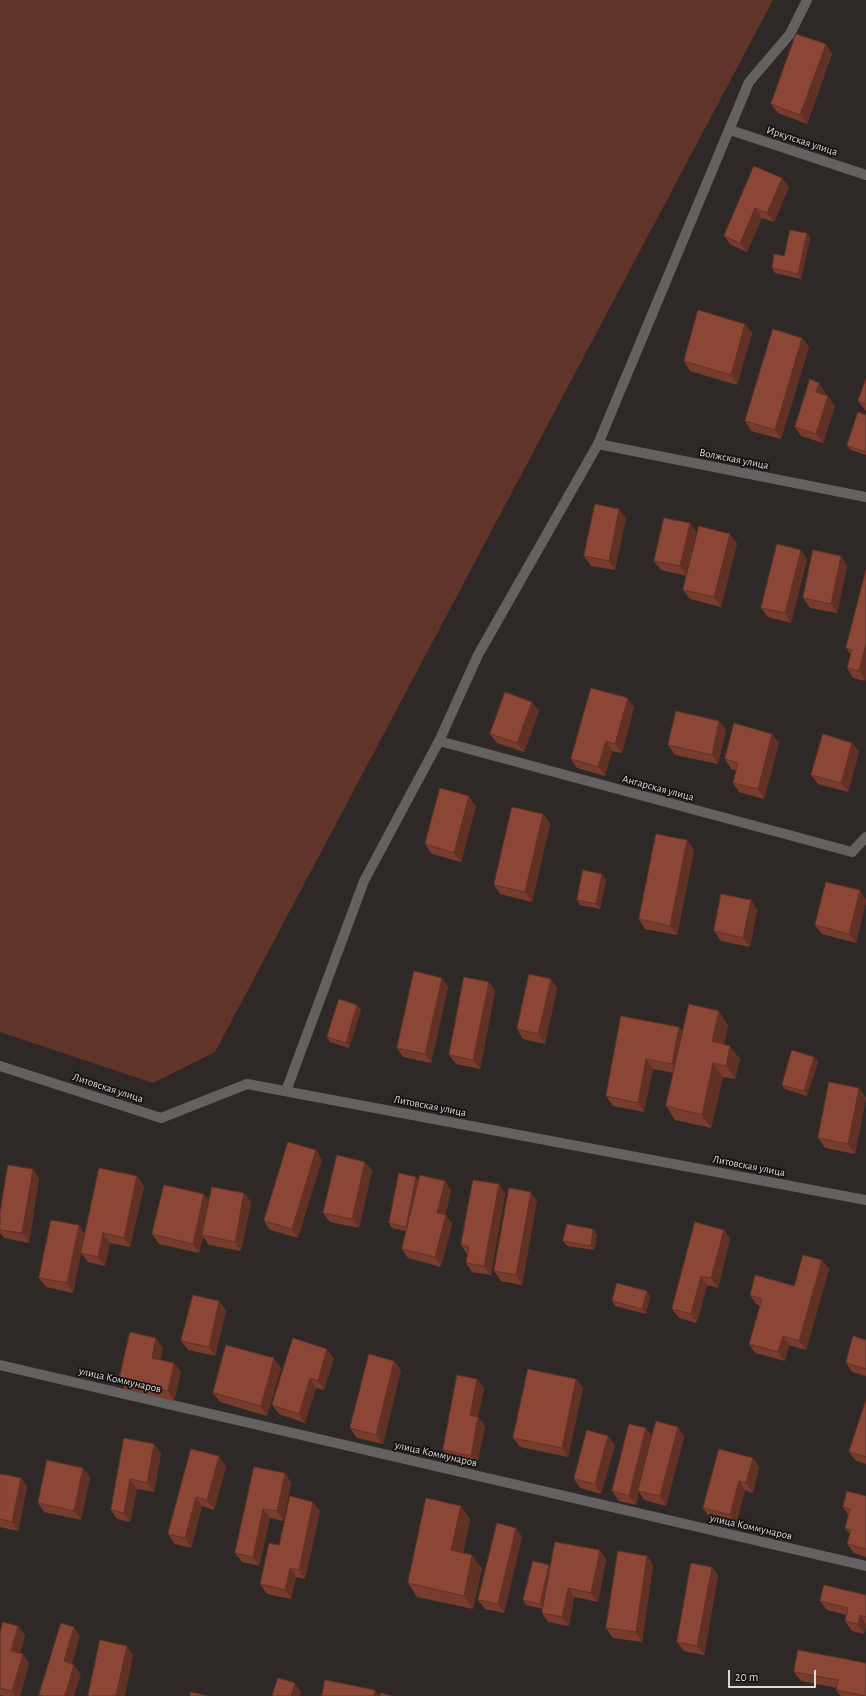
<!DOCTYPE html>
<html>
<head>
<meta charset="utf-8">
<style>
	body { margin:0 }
	#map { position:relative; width:866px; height:1696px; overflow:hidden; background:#2e2827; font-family:"Alegreya Sans",sans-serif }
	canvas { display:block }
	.scale { position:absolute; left:728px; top:1670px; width:88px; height:18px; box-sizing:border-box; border:2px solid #dcd8d7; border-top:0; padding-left:5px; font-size:12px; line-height:14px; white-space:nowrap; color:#dcd8d7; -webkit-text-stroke:3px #141211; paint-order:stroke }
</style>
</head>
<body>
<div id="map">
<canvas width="866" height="1696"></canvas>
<div class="scale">20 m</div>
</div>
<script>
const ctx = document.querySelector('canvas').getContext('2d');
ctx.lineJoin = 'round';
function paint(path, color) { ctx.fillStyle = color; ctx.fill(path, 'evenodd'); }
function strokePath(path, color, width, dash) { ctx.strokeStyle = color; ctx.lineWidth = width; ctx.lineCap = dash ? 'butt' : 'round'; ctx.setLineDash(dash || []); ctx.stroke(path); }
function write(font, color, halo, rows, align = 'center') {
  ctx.font = font + ' "Alegreya Sans",sans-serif'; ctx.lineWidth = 3.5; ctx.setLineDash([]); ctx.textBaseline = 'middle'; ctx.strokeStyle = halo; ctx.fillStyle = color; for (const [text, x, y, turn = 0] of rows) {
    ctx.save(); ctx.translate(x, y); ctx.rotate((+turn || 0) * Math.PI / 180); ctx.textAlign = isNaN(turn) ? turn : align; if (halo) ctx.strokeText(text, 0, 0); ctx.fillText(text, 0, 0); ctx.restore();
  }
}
const green = new Path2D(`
	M0,0H773L215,1052L153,1083L0,1032Z`);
const minor = new Path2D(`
	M730,130L866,175
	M598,444L866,497
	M439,741L852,852L866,837
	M0,1066L161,1118L247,1084L866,1200
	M286,1091L364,881L439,741L478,655L598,444L749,82L790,34L807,0
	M0,1365L866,1566`);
const wall = new Path2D(`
	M826,44L832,54L807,124L778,113L771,104Z
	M782,178L789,187L774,222L762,218L747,252L731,245L724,236Z
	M807,233L810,238L801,279L775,273L772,268Z
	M745,324L752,333L737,385L690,371L684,361Z
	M809,347L781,439L751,431L745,421Z
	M866,379V411L865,410L858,401Z
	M825,392V395L835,406L823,443L801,436L795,427Z
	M866,415V455L851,450L847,446Z
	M626,518L615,570L591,566L584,556Z
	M690,523L696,532L690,560L737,543L721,607L690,599L683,590L687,576L661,570L654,561Z
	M841,556L847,566L837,613L810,608L803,598Z
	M807,559L791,623L768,617L761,608Z
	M866,570V678L865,681L853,678L847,668L851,655L846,648Z
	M634,707L622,753L612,751L605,776L577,768L571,759Z
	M539,711L524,752L497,743L490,734Z
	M719,721L726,730L718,764L675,755L668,745Z
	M779,743L764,799L739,792L733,783L736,770L731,769L725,759Z
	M852,743L859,752L848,792L818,784L811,775Z
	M476,806L461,862L432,854L425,844Z
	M543,814L550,824L532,902L500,894L494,885Z
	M687,840L694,850L677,935L645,929L639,919Z
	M606,879L600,909L580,905L577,900Z
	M866,899V902L856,943L822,934L815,925Z
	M751,900L757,910L750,947L721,941L714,931Z
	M442,978L448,987L431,1063L403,1057L397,1048Z
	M551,979L557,988L545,1044L523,1039L517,1029Z
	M489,982L495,991L480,1069L456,1064L449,1055Z
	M357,1005L361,1010L349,1048L330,1042L327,1037Z
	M728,1025L724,1044L740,1059L735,1079L723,1077L711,1128L675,1120L666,1106L674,1073L653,1069L644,1112L613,1106L606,1096L679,1027L683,1033Z
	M814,1057L818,1062L807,1096L785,1089L782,1085Z
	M859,1088L866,1098L855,1154L825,1148L818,1138Z
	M322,1159L298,1238L270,1230L264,1221Z
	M365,1162L372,1171L359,1228L330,1222L323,1213Z
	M33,1169L39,1179L29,1243L4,1238L0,1233V1213Z
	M419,1181H445L451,1191L445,1215L452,1224L441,1267L408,1258L402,1249L406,1231L392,1228L389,1223Z
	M499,1184L505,1194L491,1275L472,1272L466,1263L467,1254L461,1245Z
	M144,1186L130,1247L110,1243L105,1266L88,1262L81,1253L73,1293L46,1287L39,1278L79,1225L85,1235Z
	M244,1193L251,1202L241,1251L209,1245L203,1237L199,1253L159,1244L152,1234L209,1201Z
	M537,1201L522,1285L501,1281L494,1271Z
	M724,1230L730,1239L718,1288L707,1285L697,1323L679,1318L672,1309Z
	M597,1234L594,1250L567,1246L563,1241Z
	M822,1260L829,1269L806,1350L789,1345L785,1361L755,1353L749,1344L760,1306L756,1304L750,1295L794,1286Z
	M650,1296L646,1314L615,1306L612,1301Z
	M219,1301L226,1311L215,1356L188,1350L181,1341Z
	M866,1340V1376L852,1372L846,1363Z
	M163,1348L160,1360L181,1372L174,1401L125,1389L119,1380Z
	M334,1358L324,1390L316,1388L305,1423L279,1414L272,1405Z
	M394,1361L401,1370L383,1444L357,1438L350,1428Z
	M281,1368L267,1416L220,1402L213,1393Z
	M477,1379L484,1388L478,1417L485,1426L477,1465L449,1460L443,1450Z
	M576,1379L583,1388L568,1457L520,1447L513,1438Z
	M866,1400V1464L856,1461L849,1452Z
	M678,1427L684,1437L666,1506L644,1500L639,1492L636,1505L619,1501L612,1491L652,1436Z
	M124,1438L161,1453L154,1492L137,1489L130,1522L117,1519L111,1510Z
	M615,1445L601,1494L580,1488L574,1479Z
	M191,1449L226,1466L214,1510L202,1506L191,1548L175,1544L168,1534Z
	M753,1458L759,1467L753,1493L745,1490L736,1525L710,1518L703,1508Z
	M83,1468L90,1477L81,1520L44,1512L38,1503Z
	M285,1473L291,1483L283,1521L270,1518L259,1566L242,1562L235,1553Z
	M0,1474L21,1478L27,1487L18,1531L0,1527Z
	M866,1496V1557L854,1553L847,1544L850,1534L845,1528L849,1516L843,1507Z
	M320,1511L305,1579L296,1577L291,1599L267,1594L260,1584L279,1545Z
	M470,1519L463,1553L482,1568L473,1609L417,1597L408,1583Z
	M516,1528L522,1537L504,1613L485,1609L478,1600Z
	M647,1556L653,1565L642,1642L613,1638L606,1628Z
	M606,1559L598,1602L574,1597L569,1626L548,1622L542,1613L543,1609L526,1605L523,1600L551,1567Z
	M712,1567L718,1576L704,1655L684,1651L677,1642Z
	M866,1595V1626L864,1634L852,1631L845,1621L847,1615L827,1610L820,1601Z
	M18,1626L25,1636L20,1653L29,1663L20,1696H3L0,1695V1634Z
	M798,1650L866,1696H841L836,1690L837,1688L801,1681L794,1672Z`);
const shadedWall = new Path2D(`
	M826,44L832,54L807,124L800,115Z
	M782,178L789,187L774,222L767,213Z
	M755,208L762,218L747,252L740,243Z
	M807,233L810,238L801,279L798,274Z
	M745,324L752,333L737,385L731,375Z
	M802,338L809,347L781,439L775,430Z
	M819,383L825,392L822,401L816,392Z
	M828,396L835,406L823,443L816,434Z
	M619,509L626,518L615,570L609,561Z
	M690,523L696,532L687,576L680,566Z
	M730,534L737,543L721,607L714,597Z
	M801,550L807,559L791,623L785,613Z
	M841,556L847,566L837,613L831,604Z
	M866,644V678L865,681L859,671Z
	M628,698L634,707L622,753L615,744Z
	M532,702L539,711L524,752L517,743Z
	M719,721L726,730L718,764L712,755Z
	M772,734L779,743L764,799L758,789Z
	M606,741L612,751L605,776L598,767Z
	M852,743L859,752L848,792L841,783Z
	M469,796L476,806L461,862L454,853Z
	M543,814L550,824L532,902L525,892Z
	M687,840L694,850L677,935L670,926Z
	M602,874L606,879L600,909L596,904Z
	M860,890L866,899V902L856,943L849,934Z
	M751,900L757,910L750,947L743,938Z
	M442,978L448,987L431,1063L425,1054Z
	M551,979L557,988L545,1044L538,1034Z
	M489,982L495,991L480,1069L473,1060Z
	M357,1005L361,1010L349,1048L346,1043Z
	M719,1011L728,1025L721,1055L712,1041Z
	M679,1027L685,1037L678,1073L672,1064Z
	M730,1046L740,1059L735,1079L726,1066Z
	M814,1057L818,1062L807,1096L804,1091Z
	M646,1059L653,1069L644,1112L638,1103Z
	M713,1063L723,1077L711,1128L702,1115Z
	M859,1088L866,1098L855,1154L848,1144Z
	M316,1150L322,1159L298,1238L292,1229Z
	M365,1162L372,1171L359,1228L352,1219Z
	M33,1169L39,1179L29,1243L22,1233Z
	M137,1176L144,1186L130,1247L124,1238Z
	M416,1177L419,1182L409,1232L406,1227Z
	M445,1181L451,1191L444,1222L437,1213Z
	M499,1184L505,1194L491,1275L484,1266Z
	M531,1192L537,1201L522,1285L516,1275Z
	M244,1193L251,1202L241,1251L235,1242Z
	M204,1194L211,1203L202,1235L203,1237L199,1253L193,1244Z
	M446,1215L452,1224L441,1267L435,1257Z
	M79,1225L85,1235L73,1293L67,1283Z
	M593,1229L597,1234L594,1250L591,1246Z
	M724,1230L730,1239L718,1288L711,1278Z
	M103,1233L110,1243L105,1266L98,1257Z
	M822,1260L829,1269L806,1350L799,1341Z
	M701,1276L707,1285L697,1323L691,1314Z
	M647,1291L650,1296L646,1314L642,1309Z
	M219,1301L226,1311L215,1356L209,1347Z
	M783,1336L789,1345L785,1361L778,1352Z
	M156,1338L163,1348L159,1368L152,1358Z
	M327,1349L334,1358L324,1390L318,1381Z
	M274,1358L281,1368L267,1416L261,1406Z
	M394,1361L401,1370L383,1444L376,1435Z
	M174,1363L181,1372L174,1401L168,1391Z
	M310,1378L316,1388L305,1423L299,1414Z
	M477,1379L484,1388L478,1417L485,1426L477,1465L471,1456L470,1415Z
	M576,1379L583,1388L568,1457L562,1448Z
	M678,1427L684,1437L666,1506L660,1496Z
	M646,1428L653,1437L638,1491L639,1492L636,1505L629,1496Z
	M608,1436L615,1445L601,1494L595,1484Z
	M154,1444L161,1453L154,1492L147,1483Z
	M219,1456L226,1466L214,1510L207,1500Z
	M753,1458L759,1467L753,1493L746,1483Z
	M83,1468L90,1477L81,1520L74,1511Z
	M285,1473L291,1483L283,1521L277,1511Z
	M21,1478L27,1487L18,1531L12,1522Z
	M130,1479L137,1489L130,1522L124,1513Z
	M739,1481L745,1490L736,1525L730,1515Z
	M196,1497L202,1506L191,1548L185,1538Z
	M313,1502L320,1511L305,1579L299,1570Z
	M461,1506L470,1519L461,1564L451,1550Z
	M263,1509L270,1518L259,1566L253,1557Z
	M516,1528L522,1537L504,1613L498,1604Z
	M600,1550L606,1559L598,1602L591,1593Z
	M472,1555L482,1568L473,1609L464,1596Z
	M647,1556L653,1565L642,1642L636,1632Z
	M549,1565L553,1570L543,1609L540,1604Z
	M712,1567L718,1576L704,1655L697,1646Z
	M290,1568L296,1577L291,1599L285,1590Z
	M568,1588L574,1597L569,1626L562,1617Z
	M860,1615L866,1624L864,1634L858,1624Z
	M18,1626L25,1636L18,1660L11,1651Z
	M74,1627L80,1636L70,1671L64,1661Z
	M127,1646L133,1656L125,1696H116Z
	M23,1654L29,1663L20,1696H15L12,1691Z
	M74,1665L81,1674L74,1696H65Z
	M295,1683L301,1692L300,1696H291Z
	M375,1690L379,1696H374Z`);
const building = new Path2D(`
	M796,34L826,44L800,115L771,104Z
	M754,166L782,178L767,213L755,208L740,243L724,236Z
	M790,230L807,233L798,274L772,268L774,254L784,256Z
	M698,310L745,324L731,375L684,361Z
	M773,329L802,338L775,430L745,421Z
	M810,379L819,383L816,392L828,396L816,434L795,427Z
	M866,379V404L858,401Z
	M858,412L866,415V452L847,446Z
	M595,504L619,509L609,561L584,556Z
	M664,518L690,523L680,566L654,561Z
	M699,526L730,534L714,597L683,590Z
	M777,544L801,550L785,613L761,608Z
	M813,550L841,556L831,604L803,598Z
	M866,570V644L859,671L847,668L852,650L846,648Z
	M591,688L628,698L615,744L606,741L598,767L571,759Z
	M505,692L532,702L517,743L490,734Z
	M676,711L719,721L712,755L668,745Z
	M734,723L772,734L758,789L733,783L738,763L725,759Z
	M823,734L852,743L841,783L811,775Z
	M440,788L469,796L454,853L425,844Z
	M512,807L543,814L525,892L494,885Z
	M656,834L687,840L670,926L639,919Z
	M583,870L602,874L596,904L577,900Z
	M826,882L860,890L849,934L815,925Z
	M721,894L751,900L743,938L714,931Z
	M414,971L442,978L425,1054L397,1048Z
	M529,974L551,979L538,1034L517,1029Z
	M464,977L489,982L473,1060L449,1055Z
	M339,999L357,1005L346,1043L327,1037Z
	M689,1004L719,1011L712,1041L730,1046L726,1066L713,1063L702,1115L666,1106Z
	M621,1016L679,1027L672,1064L646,1059L638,1103L606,1096Z
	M792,1050L814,1057L804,1091L782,1085Z
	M829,1082L859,1088L848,1144L818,1138Z
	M288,1142L316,1150L292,1229L264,1221Z
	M337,1155L365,1162L352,1219L323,1213Z
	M8,1165L33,1169L22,1233L0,1230V1213Z
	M99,1168L137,1176L124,1238L103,1233L98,1257L81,1253Z
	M399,1173L416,1177L406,1227L389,1223Z
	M420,1175L445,1181L437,1213L446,1215L435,1257L402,1249Z
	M473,1180L499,1184L484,1266L466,1263L469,1247L461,1245Z
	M164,1185L204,1194L193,1244L152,1234Z
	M212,1187L244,1193L235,1242L202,1235Z
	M509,1188L531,1192L516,1275L494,1271Z
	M51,1220L79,1225L67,1283L39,1278Z
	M695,1222L724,1230L711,1278L701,1276L691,1314L672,1309Z
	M567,1224L593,1229L591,1246L563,1241Z
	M803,1255L822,1260L799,1341L783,1336L778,1352L749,1344L762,1299L750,1295L755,1275L794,1286Z
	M617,1283L647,1291L642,1309L612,1301Z
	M193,1295L219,1301L209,1347L181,1341Z
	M130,1332L156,1338L152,1358L174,1363L168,1391L119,1380Z
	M853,1336L866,1340V1369L846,1363Z
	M293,1338L327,1349L318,1381L310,1378L299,1414L272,1405Z
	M226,1345L274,1358L261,1406L213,1393Z
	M369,1354L394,1361L376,1435L350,1428Z
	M528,1369L576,1379L562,1448L513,1438Z
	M457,1375L477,1379L470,1415L478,1417L471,1456L443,1450Z
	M866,1400V1457L849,1452Z
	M656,1421L678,1427L660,1496L638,1491Z
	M629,1424L646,1428L629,1496L612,1491Z
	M587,1430L608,1436L595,1484L574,1479Z
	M124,1438L154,1444L147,1483L130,1479L124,1513L111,1510Z
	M191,1449L219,1456L207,1500L196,1497L185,1538L168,1534Z
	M719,1449L753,1458L746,1483L739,1481L730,1515L703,1508Z
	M47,1460L83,1468L74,1511L38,1503Z
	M254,1467L285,1473L277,1511L263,1509L253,1557L235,1553Z
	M0,1474L21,1478L12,1522L0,1519Z
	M847,1491L866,1496V1549L847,1544L851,1530L845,1528L850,1509L843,1507Z
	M290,1496L313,1502L299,1570L290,1568L285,1590L260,1584L269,1543L279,1545Z
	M426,1498L461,1506L451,1550L472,1555L464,1596L408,1583Z
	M497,1523L516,1528L498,1604L478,1600Z
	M555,1542L600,1550L591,1593L568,1588L562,1617L542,1613Z
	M618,1551L647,1556L636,1632L606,1628Z
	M533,1561L549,1565L540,1604L523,1600Z
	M691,1563L712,1567L697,1646L677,1642Z
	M824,1585L866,1595V1617L860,1615L858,1624L845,1621L848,1608L820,1601Z
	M3,1622L18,1626L11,1651L23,1654L12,1691L0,1688V1634Z
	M61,1623L74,1627L64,1661L74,1665L65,1696H42L39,1695Z
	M100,1640L127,1646L116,1696H88Z
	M798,1650L866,1663V1696L836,1690L838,1680L794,1672Z
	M278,1678L295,1683L291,1696H272Z
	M325,1680L375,1690L374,1696H322Z
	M191,1692L208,1696H190Z
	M381,1693L392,1696H380Z`);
const streetNames = [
	["Иркутская улица",802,141,18],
	["Волжская улица",734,459,11],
	["Ангарская улица",658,788,15],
	["Литовская улица",108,1088,18],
	["Литовская улица",430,1106,11],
	["Литовская улица",749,1166,11],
	["улица Коммунаров",120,1380,13],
	["улица Коммунаров",436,1454,13],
	["улица Коммунаров",751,1527,13]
];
paint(green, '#613429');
strokePath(minor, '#646160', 10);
paint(wall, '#783c2e');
paint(shadedWall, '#613125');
paint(building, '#8b4635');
strokePath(building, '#613125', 1);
write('11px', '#dcd8d7', '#141211', streetNames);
</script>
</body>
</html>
